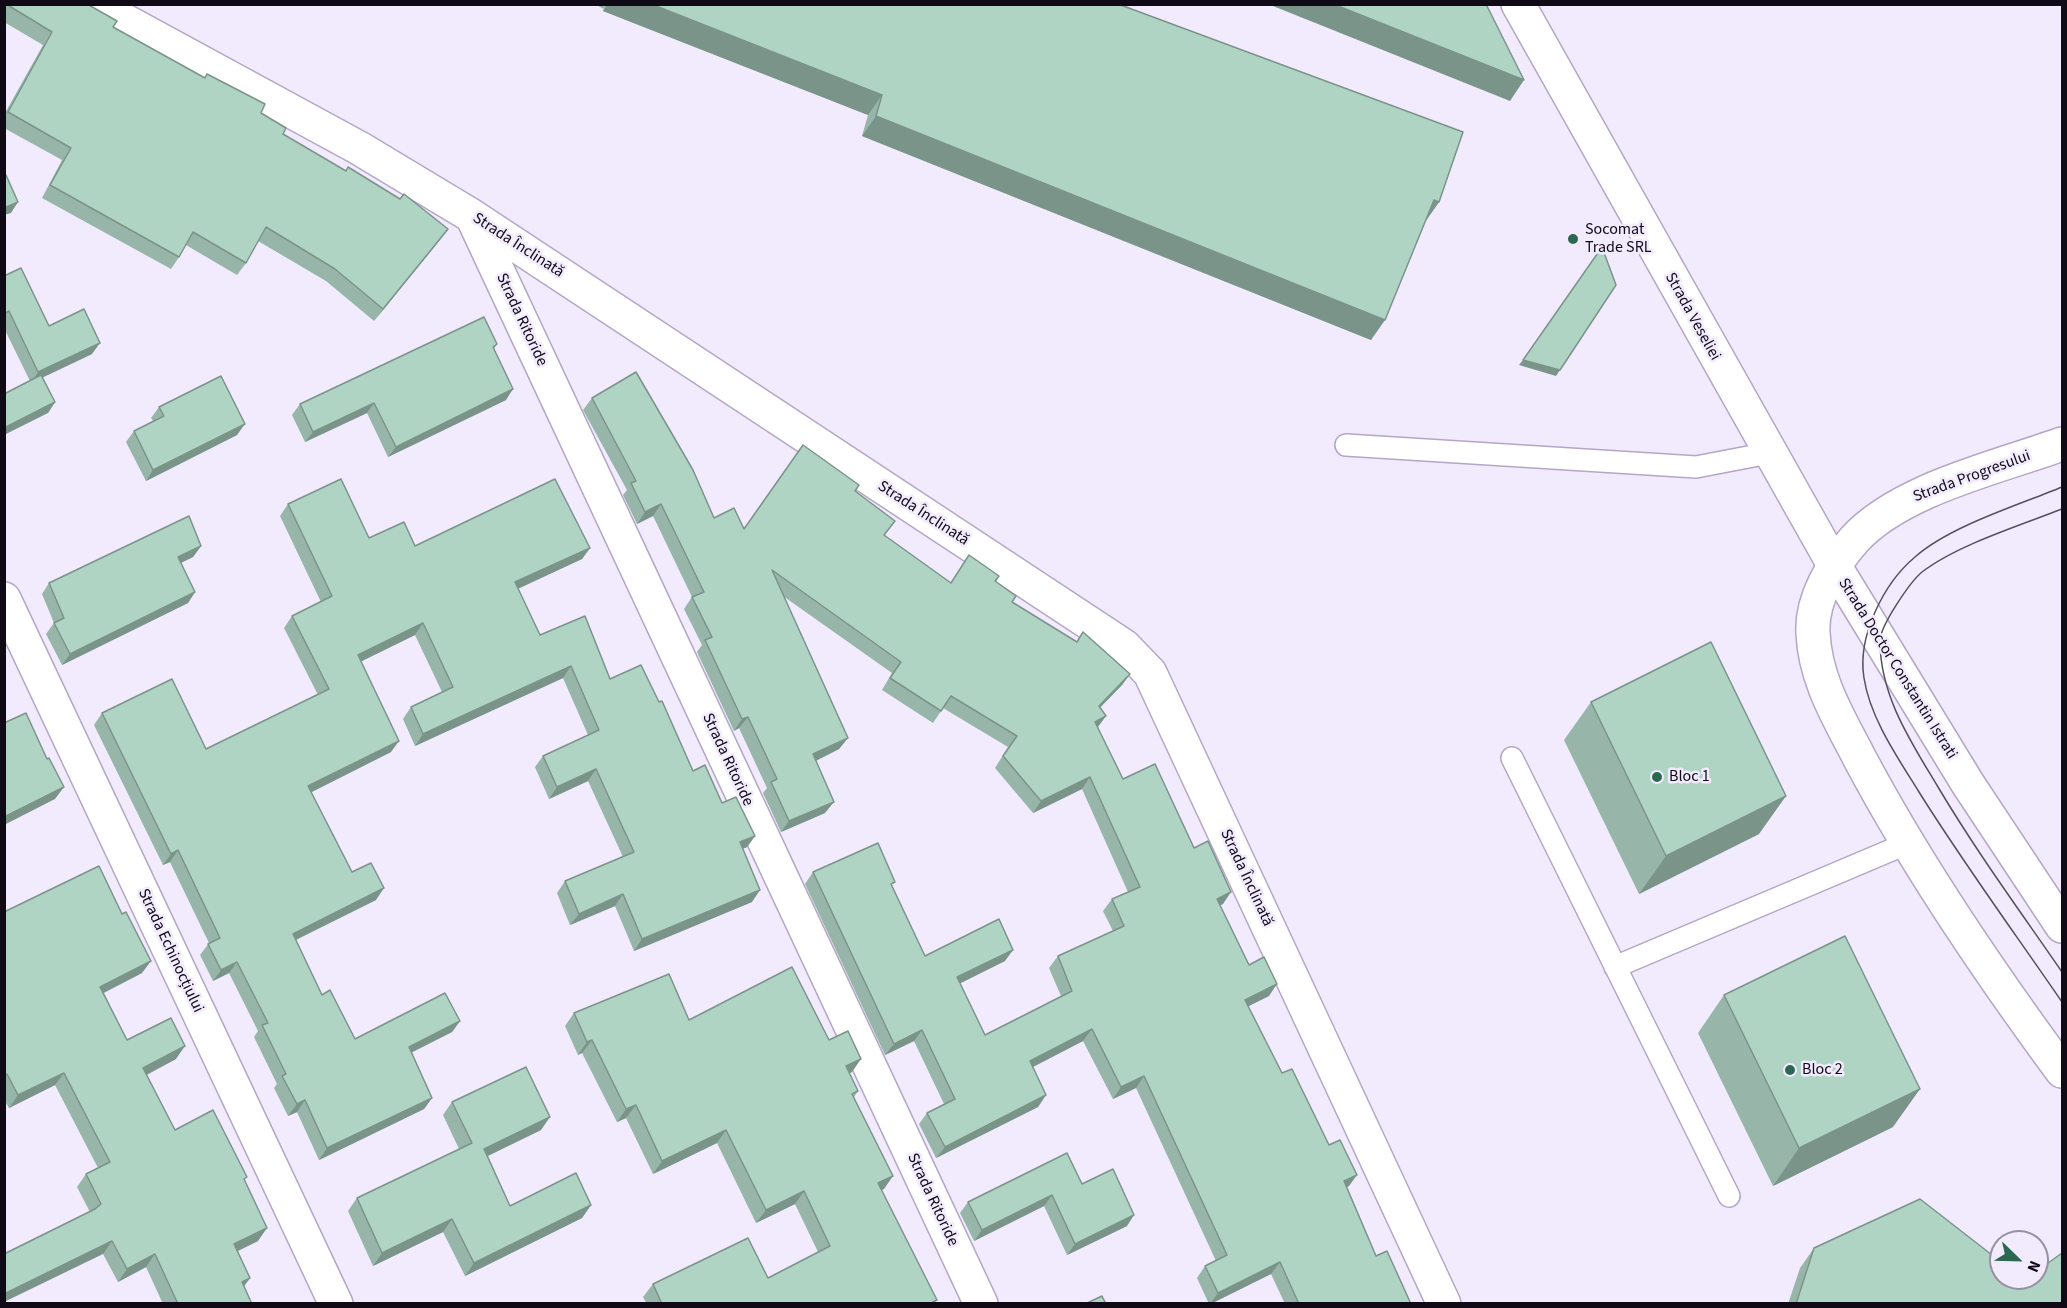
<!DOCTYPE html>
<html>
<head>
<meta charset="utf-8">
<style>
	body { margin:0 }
	#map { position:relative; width:2067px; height:1308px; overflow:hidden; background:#f2eafd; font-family:"Source Sans 3",sans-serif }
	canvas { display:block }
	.frame { position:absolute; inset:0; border:6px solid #0f0a15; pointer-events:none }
	.north { position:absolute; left:1989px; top:1230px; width:60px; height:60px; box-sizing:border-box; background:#f2eafd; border:2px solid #9790a0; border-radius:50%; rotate:113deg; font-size:16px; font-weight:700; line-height:24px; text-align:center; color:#0f0a15 }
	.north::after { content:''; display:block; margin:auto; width:21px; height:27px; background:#2c6751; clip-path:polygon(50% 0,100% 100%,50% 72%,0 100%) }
</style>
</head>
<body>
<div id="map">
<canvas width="2067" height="1308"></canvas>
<div class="frame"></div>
<div class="north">N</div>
</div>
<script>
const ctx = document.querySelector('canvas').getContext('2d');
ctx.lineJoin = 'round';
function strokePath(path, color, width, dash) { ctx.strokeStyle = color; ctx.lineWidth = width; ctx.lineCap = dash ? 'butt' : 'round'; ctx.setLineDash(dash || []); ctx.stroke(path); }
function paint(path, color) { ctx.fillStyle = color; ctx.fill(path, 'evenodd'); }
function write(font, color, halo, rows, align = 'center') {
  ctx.font = font + ' "Source Sans 3",sans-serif'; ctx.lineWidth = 5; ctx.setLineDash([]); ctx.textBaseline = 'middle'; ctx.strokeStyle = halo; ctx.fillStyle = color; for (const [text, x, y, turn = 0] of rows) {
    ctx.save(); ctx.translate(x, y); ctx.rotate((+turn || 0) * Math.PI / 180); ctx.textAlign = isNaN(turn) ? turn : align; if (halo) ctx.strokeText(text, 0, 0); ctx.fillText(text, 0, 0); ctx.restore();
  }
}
const service = new Path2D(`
	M1346,445L1696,467L1769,453
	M1512,758L1729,1196
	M1615,967L1908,843`);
const minor = new Path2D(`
	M94,4L359,148L472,216L1124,646L1150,673L1444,1304
	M472,216L981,1304
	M4,599L336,1304`);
const tertiary = new Path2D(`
	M1518,4L1834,565`);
const secondary = new Path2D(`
	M2062,444C1999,467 1900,489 1854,540C1833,564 1811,599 1813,633C1815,680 1839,718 1860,759C1918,868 1989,972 2062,1071
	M1834,565L1968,784L2062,926`);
const tram = new Path2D(`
	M2062,487C2019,505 1950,526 1915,557C1884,583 1857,636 1864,678C1870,718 1898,758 1919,792C1964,864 2014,932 2062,1002
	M2062,509C2021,525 1957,545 1922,572C1910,582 1880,626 1880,641C1880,696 1911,742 1938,787C1976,851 2020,911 2062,972`);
const wall = new Path2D(`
	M4,4H87L113,27L204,78L207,74L261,113L283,134L439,241L374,321L326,281L258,241L246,263L237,275L186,245L179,257L171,269L42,198L62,160L4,128V115L43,45L4,22Z
	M594,4H1118L1439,202L1425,222L1371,340L862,136L868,115L603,11L604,9Z
	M4,276L49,326L92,354L43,377L55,402L48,413L30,381L4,328Z
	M497,344L494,349L506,400L388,457L367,413L305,442L292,415L300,404Z
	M592,398L714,518L744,529L855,491L885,536L951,583L969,555L999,576L996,582L1012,602L1130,674L1122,685L1100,707L1097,728L1123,779L1194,848L1223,904L1220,905L1249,965L1269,996L1248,1006L1282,1073L1349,1186L1347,1187L1376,1256L1411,1304H1285L1271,1274L1211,1304H1209L1197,1278L1205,1266L1216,1261L1136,1088L1113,1099L1083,1041L1033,1067L1046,1095L1038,1107L936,1158L919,1124L927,1113L944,1104L914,1041L885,1055L805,884L813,872L892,886L925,956L1005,961L960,983L985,1035L1061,996L1049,968L1058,956L1113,931L1103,911L1112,899L1128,892L1082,789L1033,813L995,768L1008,747L943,708L933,723L882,690L892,673L783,596L848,738L839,749L816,761L825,813L781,832L763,793L767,788L739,728L734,731L697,652L702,645L684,609L692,597L653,516L637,524L623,495L627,490L583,410Z
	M159,407L237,435L146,481L126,442L134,431L153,421L151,418Z
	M288,504L369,538L415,546L590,548L582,559L518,588L540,635L610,679L722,803L755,836L747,847L742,849L752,902L634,951L615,906L570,925L557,893L565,881L623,857L588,781L549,799L535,767L543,756L588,735L563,678L415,746L403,719L411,707L442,692L415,635L361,661L391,752L311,792L352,872L376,900L296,940L322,995L355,1039L460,1021L452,1032L411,1053L432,1098L424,1109L319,1160L297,1112L288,1116L274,1088L277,1084L254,1037L258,1031L229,973L213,981L200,955L209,943L170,862L163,865L94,725L102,713L206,749L318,695L284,628L292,616L321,602L280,516Z
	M201,546L193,557L181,563L195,592L188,603L62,665L46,634L54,623L42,594L49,583Z
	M1591,702L1759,834L1639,894L1564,740Z
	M4,912L142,973L104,993L127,1040L176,1059L147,1075L175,1130L245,1180L258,1241L238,1251L250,1278L244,1286L252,1304H163L146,1267L118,1282L103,1254L90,1212L77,1187L86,1174L98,1168L55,1085L9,1108L4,1100Z
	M1724,995L1893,1127L1773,1186L1698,1033Z
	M574,1013L689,1020L829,1040L852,1072L849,1073L858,1091L854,1097L884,1189L881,1190L934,1304H647L643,1297L653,1284L768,1278L818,1252L795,1204L756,1223L717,1143L653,1174L626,1118L617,1122L582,1053L578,1055L565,1026Z
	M452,1102L541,1130L488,1156L510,1206L591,1205L582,1218L465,1276L443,1232L373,1266L348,1211L357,1198L459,1149L443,1115Z
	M1082,1184L1127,1226L1067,1255L1044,1206L974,1241L960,1213L968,1202Z
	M1814,1248L2025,1280L2062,1304H1788L1800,1268Z`);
const shadedWall = new Path2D(`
	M608,4H651L882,95L868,115L603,11Z
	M1268,4H1333L1524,80L1510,101Z
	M876,116L1385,320L1371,340L862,136Z
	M1434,200L1439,202L1425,222Z
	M18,202L11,213L4,215V208Z
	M448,229L439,241L374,321L383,309Z
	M100,343L92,354L31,383L38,372Z
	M1523,360L1560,370L1556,376L1519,365Z
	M513,389L506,400L388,457L396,447Z
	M55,402L48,413L4,435V428Z
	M374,403L367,413L305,442L313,432Z
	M245,424L237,435L146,481L153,470Z
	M661,504L653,516L637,524L645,512Z
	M201,546L193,557L170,568L178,557Z
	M590,548L582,559L507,594L515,582Z
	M195,592L188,603L62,665L70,654Z
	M423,623L415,635L350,667L358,655Z
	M571,666L563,678L415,746L423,734Z
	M1130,674L1122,685L1091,717L1099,706Z
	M1106,716L1098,727L1086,734L1095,722Z
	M748,717L739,728L734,731L742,719Z
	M848,738L839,749L805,766L813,754Z
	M399,741L391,752L300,798L308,786Z
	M596,769L588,781L549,799L557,787Z
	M1090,777L1082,789L1033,813L1041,801Z
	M64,787L55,799L4,825V817Z
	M1786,796L1759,834L1639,894L1666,856Z
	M834,802L825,813L781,832L789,821Z
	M755,836L747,847L731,854L740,842Z
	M178,850L170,862L163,865L171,854Z
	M384,888L376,900L285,945L293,934Z
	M760,890L752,902L634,951L642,939Z
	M1231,892L1223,904L1209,910L1217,899Z
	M623,894L615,906L570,925L579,914Z
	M1013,950L1005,961L949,989L957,977Z
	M151,961L142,973L91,999L100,987Z
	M237,962L229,973L213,981L221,970Z
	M1277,984L1269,996L1237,1012L1245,1000Z
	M460,1021L452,1032L400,1058L409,1047Z
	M1092,1029L1083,1041L1021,1073L1030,1061Z
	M922,1030L914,1041L885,1055L894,1044Z
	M592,1040L582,1053L578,1055L587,1042Z
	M185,1046L176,1059L134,1081L143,1068Z
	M861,1059L852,1072L837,1079L846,1066Z
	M64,1073L55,1085L9,1108L18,1095Z
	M1144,1076L1136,1088L1113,1099L1121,1087Z
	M1920,1089L1893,1127L1773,1186L1799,1148Z
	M1046,1095L1038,1107L936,1158L945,1147Z
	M432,1098L424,1109L319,1160L327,1148Z
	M305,1100L297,1112L288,1116L297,1104Z
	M636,1105L626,1118L617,1122L626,1109Z
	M550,1117L541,1130L475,1162L484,1149Z
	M726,1130L717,1143L653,1174L662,1161Z
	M1357,1175L1349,1186L1336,1193L1344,1181Z
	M893,1176L884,1189L869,1196L878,1183Z
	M804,1191L795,1204L756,1223L766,1210Z
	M1052,1195L1044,1206L974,1241L982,1230Z
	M591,1205L582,1218L465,1276L474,1263Z
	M1134,1215L1127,1226L1067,1255L1075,1244Z
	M452,1219L443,1232L373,1266L382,1253Z
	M267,1228L258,1241L225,1257L234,1244Z
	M112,1241L103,1254L4,1302V1294Z
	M155,1254L146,1267L118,1282L127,1269Z
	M1280,1262L1271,1274L1210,1304L1218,1293Z
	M250,1278L241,1290L242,1282Z`);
const building = new Path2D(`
	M6,4H87L117,21L113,27L205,78L207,74L265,104L261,113L286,128L283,134L346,171L348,167L400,199L404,194L448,229L383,309L335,269L266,227L246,263L193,232L179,257L50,185L71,148L8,112L52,32Z
	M651,4H1118L1463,132L1439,202L1434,200L1385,320L876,116L882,95Z
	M1333,4H1486L1524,80Z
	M6,175L18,202L4,208V176Z
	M1602,247L1616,285L1560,370L1523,360Z
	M21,268L49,326L84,309L100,343L38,372L9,311L4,314V276Z
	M484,317L497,344L493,347L513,389L396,447L374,403L313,432L300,404Z
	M636,372L693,470L714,518L734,508L744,529L803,445L859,485L855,491L895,521L884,535L951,583L969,555L999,576L995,581L1016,596L1012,602L1077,642L1083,632L1130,674L1099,706L1106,716L1095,722L1123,779L1155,764L1194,848L1208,841L1231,892L1217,899L1249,965L1264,957L1277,984L1245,1000L1282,1073L1292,1069L1329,1145L1340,1140L1357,1175L1344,1181L1376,1256L1387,1251L1411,1304H1299L1280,1262L1218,1293L1205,1266L1227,1255L1144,1076L1121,1087L1092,1029L1030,1061L1046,1095L945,1147L927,1113L955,1099L922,1030L894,1044L813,872L878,843L895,882L891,884L925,956L999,919L1013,950L957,977L985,1035L1072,991L1058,956L1124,926L1112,899L1140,887L1090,777L1041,801L1003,756L1017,736L951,696L941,711L890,678L901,662L772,570L848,738L813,754L834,802L789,821L771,782L777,779L748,717L742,719L705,640L712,637L692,597L704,592L661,504L645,512L631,483L636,481L592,398Z
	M41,375L55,402L4,428V394Z
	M221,376L245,424L153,470L134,431L164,416L159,407Z
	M341,479L369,538L404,522L415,546L555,479L590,548L515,582L540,635L585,616L610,679L641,665L659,702L662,701L693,771L705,765L722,803L736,797L755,836L740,842L760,890L642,939L623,894L579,914L565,881L634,852L596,769L557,787L543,756L599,730L571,666L423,734L411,707L453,687L423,623L358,655L399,741L308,786L352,872L371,863L384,888L293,934L322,995L330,990L355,1039L445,993L460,1021L409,1047L432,1098L327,1148L305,1100L297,1104L282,1076L286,1074L262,1025L268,1023L237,962L221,970L208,944L220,938L178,850L171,854L102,713L172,679L206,749L329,689L292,616L332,596L288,504Z
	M189,516L201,546L178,557L195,592L70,654L54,623L64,618L49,583Z
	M1711,642L1786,796L1666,856L1591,702Z
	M26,713L47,759L49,758L64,787L4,817V723Z
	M99,866L122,914L126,912L151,961L100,987L127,1040L171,1018L185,1046L143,1068L175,1130L213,1110L247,1177L244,1179L267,1228L234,1244L250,1278L242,1282L252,1304H178L155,1254L127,1269L112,1241L4,1294V1254L95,1209L101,1204L86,1174L110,1162L64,1073L18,1095L7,1074L4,1075V912Z
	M1845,936L1920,1089L1799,1148L1724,995Z
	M792,967L829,1040L848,1031L861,1059L846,1066L858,1091L852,1094L893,1176L878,1183L937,1300L929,1304H662L653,1284L748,1238L768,1278L830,1246L804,1191L766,1210L726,1130L662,1161L636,1105L626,1109L592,1040L587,1042L574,1013L669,974L689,1020Z
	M526,1067L550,1117L484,1149L510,1206L576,1173L591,1205L474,1263L452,1219L382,1253L357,1198L472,1143L452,1102Z
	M1067,1153L1082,1184L1113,1169L1134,1215L1075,1244L1052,1195L982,1230L968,1202Z
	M1920,1199L2001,1262V1278H2022L2025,1280L2028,1278H2037V1271L2062,1253V1304H1796L1814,1248Z
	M1102,1296L1106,1304H1085Z`);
const markers = [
	[1573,239,6,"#2c6751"],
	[1657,777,6,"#2c6751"],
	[1790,1070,6,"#2c6751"]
];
const poiNames = [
	["Socomat",1585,230],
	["Trade SRL",1585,248],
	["Bloc 1",1669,777],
	["Bloc 2",1802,1070]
];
const streetNames = [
	["Strada Înclinată",518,246,33],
	["Strada Veseliei",1692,317,61],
	["Strada Ritoride",521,320,65],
	["Strada Progresului",1972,477,-20],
	["Strada Înclinată",923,514,33],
	["Strada Doctor Constantin Istrati",1897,669,58],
	["Strada Ritoride",727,760,65],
	["Strada Înclinată",1246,878,65],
	["Strada Echinocțiului",170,951,65],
	["Strada Ritoride",932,1200,65]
];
strokePath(service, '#b4a7c6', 24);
strokePath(minor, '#b4a7c6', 36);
strokePath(tertiary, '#b4a7c6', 36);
strokePath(secondary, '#b4a7c6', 36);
strokePath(service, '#fff', 21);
strokePath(minor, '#fff', 33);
strokePath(tertiary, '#fff', 33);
strokePath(secondary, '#fff', 33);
strokePath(tram, '#56505e', 1.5);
paint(wall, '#97b6a9');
paint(shadedWall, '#7b9489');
paint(building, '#b0d4c4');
strokePath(building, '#7b9489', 1.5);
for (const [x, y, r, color] of markers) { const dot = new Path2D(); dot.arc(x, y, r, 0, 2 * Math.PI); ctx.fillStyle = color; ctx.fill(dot); strokePath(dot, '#f2eafd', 2); }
write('16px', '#0f0a15', '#f2eafd', poiNames, 'left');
write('16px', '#0f0a15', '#f2eafd', streetNames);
</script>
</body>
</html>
